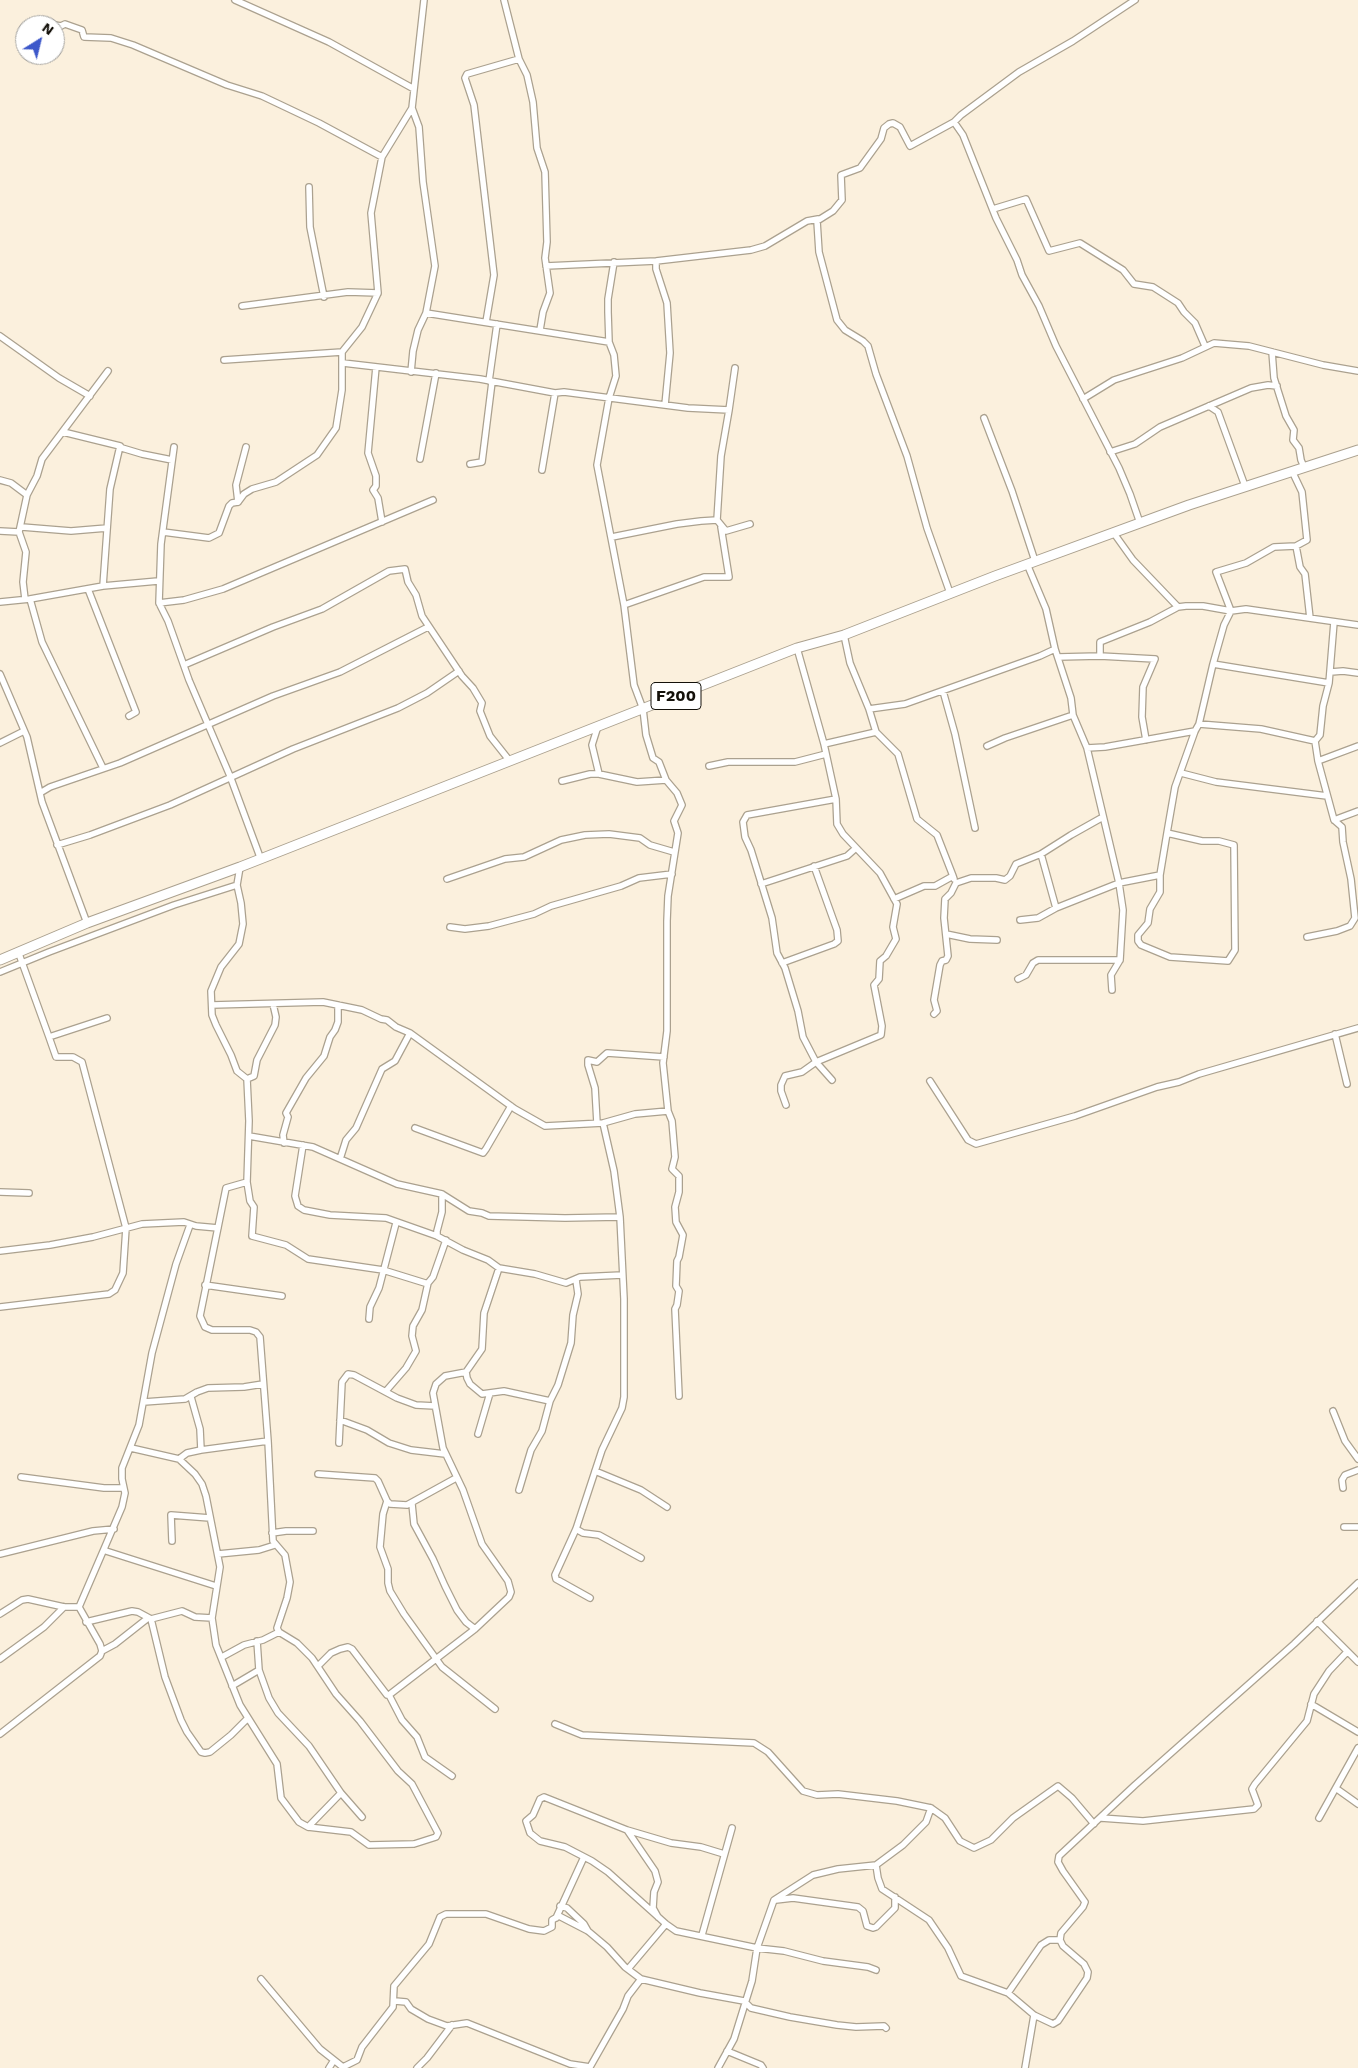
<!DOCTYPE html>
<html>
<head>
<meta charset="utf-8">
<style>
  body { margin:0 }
  #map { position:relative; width:1358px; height:2068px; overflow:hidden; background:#fbf0dd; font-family:"Work Sans",sans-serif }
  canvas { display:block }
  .north { position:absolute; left:15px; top:15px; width:50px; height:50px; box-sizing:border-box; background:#fff; border:1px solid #a1a09d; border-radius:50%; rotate:36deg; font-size:14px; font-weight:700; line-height:20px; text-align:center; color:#14110a }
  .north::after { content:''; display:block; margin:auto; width:18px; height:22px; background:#3d58ca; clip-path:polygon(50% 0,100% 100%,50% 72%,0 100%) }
</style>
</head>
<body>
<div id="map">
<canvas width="1358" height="2068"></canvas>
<div class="north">N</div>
</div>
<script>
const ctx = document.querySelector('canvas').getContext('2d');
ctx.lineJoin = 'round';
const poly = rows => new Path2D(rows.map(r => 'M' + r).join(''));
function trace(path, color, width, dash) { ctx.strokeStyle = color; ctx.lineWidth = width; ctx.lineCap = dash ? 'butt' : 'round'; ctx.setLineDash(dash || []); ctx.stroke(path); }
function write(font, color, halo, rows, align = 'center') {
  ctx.font = font + ' "Work Sans",sans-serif'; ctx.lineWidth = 4; ctx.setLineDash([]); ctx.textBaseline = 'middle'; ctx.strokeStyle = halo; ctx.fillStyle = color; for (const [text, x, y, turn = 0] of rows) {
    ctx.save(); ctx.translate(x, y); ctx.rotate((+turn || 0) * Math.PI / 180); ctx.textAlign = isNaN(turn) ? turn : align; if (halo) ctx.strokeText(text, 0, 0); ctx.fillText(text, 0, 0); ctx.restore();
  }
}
const street = poly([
  [235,0,329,42,414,89],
  [504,0,519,59,527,75,533,102,537,148,545,172,547,242,545,258,550,293,543,312,540,330],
  [43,24,52,25],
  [55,25,61,26,65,24,82,30,84,37,111,38,133,45,227,85,262,96,319,123,382,157],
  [954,122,961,115,1019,72,1073,41,1135,0],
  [309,187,310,227,324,297],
  [993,209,1026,199,1049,251,1080,243,1123,270,1134,284,1153,287,1178,303,1184,312,1195,323,1205,346],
  [656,261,656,269,667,303,670,353,665,405],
  [614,262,608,299,608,312,609,342,614,355,616,376,609,398,597,465,624,605,634,685,643,709,646,735,653,758,659,762,666,780,677,793,682,805,674,821,678,833,668,896,667,921,667,1031,663,1063,668,1111,672,1121,675,1157,672,1169,679,1176,679,1192,675,1207,676,1222,683,1235,679,1257,677,1261,676,1286,679,1291,677,1305,675,1309,679,1396],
  [546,266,656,261,751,250,765,246,807,221,818,219],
  [242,306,348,292,378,293],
  [426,313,609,342],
  [486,322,494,275,474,105,465,78,467,74,519,59],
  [0,336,59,378,90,396],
  [1272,352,1274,378,1286,416,1294,430,1293,440,1299,448,1301,460,1304,467],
  [224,360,342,352],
  [343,363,480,379,555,393,564,392,688,408,729,410,735,368],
  [376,367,368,453,376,476,376,486,373,490,378,498,382,522],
  [411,372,413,351,418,330,426,313,435,266,423,182,419,127,412,108],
  [489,381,497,324],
  [1083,399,1114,380,1182,358,1214,343,1249,346,1323,365,1358,371],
  [1209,406,1218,412,1245,486],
  [984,418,1012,491,1035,561],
  [63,432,120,446,122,448,142,454,172,460],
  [174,447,161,544,159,603,168,621,189,680,230,776,260,857],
  [1110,452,1135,444,1160,427,1251,388,1268,385,1277,386],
  [420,459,436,373],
  [470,464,482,462,492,382],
  [542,470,555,393],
  [1292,471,1302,492,1307,540,1296,546,1300,567,1305,574,1310,618],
  [0,480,11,483,27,495],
  [238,502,244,494,252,489,276,482,317,455,336,428,342,390,342,352,362,327,378,293,371,213,382,157,412,108,424,0],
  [717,520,721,456,729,410],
  [22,527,71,531,107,528],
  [0,531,19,532],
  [163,532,209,538,219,533,229,506,232,503,238,502,236,485,246,447],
  [1113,532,1133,560,1178,607],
  [612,537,677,524,701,521,717,520,726,531,750,524],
  [1027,564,1046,609,1055,649,1071,698,1073,715,1087,748,1119,883,1123,910,1120,960,1111,975,1112,990],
  [103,586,110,489,120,446],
  [88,589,136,712,129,716],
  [950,593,927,528,907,456,876,374,868,346,863,341,845,330,837,320,819,252,817,221,833,211,842,200,841,175,860,168,881,139,884,128,889,124,893,123,900,127,910,146,954,122,963,135,996,218,1017,260,1022,275,1039,306,1056,346,1119,468,1130,494,1140,523],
  [25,599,23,582,26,552,19,532,27,495,37,476,42,459,108,371],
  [30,599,42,642,103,768],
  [0,602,30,599,103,586,158,581],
  [159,603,184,600,223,589,433,500],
  [624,605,704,577,729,577,721,527],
  [844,635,850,663,869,709,876,732,898,754,917,819,937,835,953,876],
  [1100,656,1100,642,1150,622,1178,607,1186,606,1203,606,1231,611,1246,609,1358,625],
  [1058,657,1100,656,1155,659,1143,687,1142,717,1146,740],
  [1213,664,1329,683],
  [184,665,273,627,322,609,389,571,405,569,408,582,416,595,422,616,462,676,473,688,482,703,480,711,490,736,509,760],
  [1331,672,1343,671,1358,673],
  [0,674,27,737,42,802,87,923],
  [943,691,955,734,975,828],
  [869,709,905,704,1040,656,1055,649],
  [1199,724,1261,729,1315,741],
  [598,726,592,745,599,774],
  [0,743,24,731],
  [824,744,876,732],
  [987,746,1005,738,1073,715],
  [1087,748,1105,747,1195,731],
  [1318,761,1358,746],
  [709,766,728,762,795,762,826,754],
  [1181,773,1216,782,1327,796],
  [562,781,590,774,599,774,637,782,666,780],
  [40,793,50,787,120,763,273,696,340,672,428,627],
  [1334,820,1358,811],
  [1167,833,1202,841,1219,841,1234,845,1235,950,1228,961,1170,957,1141,945,1138,941,1138,935,1148,923,1150,909,1160,892,1160,875,1167,833,1175,787,1195,731,1199,724,1213,664,1224,625,1231,611,1216,572,1246,563,1274,547,1296,546],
  [57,845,90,835,170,805,293,749,398,708,427,693,459,671],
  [1041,854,1056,908],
  [240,867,237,885,241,903,243,924,239,944,221,967,211,991,212,1015,216,1025,231,1055,237,1071,247,1079],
  [447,879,505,859,524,857,561,840,585,835,609,834,640,838,650,845,674,852],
  [761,884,847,856,856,848],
  [894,899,924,886,935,886,953,876,954,879],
  [1020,920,1038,918,1056,908,1119,883,1160,875],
  [450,927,465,929,489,926,534,914,551,906,621,886,639,878,672,874],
  [946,934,970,939,997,940],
  [1307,937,1337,931,1350,926,1355,918,1351,879,1343,842,1342,827,1334,820,1318,761,1315,741,1320,735,1323,706,1329,683,1334,622],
  [19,954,49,1037,107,1018],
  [782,963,834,944,838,941,837,930,814,866],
  [0,972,49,952,174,905,237,885],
  [1018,979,1026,975,1033,963,1038,960,1120,960],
  [212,1005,323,1002,362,1010,381,1019,387,1020,396,1027,410,1033,515,1109,545,1126,603,1123,635,1114,668,1111],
  [934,1014,937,1011,934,1000,940,965,942,961,946,960,948,956,944,918,945,899,951,893,956,883,971,878,996,878,1005,880,1010,876,1016,864,1041,854,1071,835,1103,817],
  [1335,1034,1347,1084],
  [247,1079,249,1121,247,1182,250,1201,254,1207,252,1236,286,1245,308,1259,383,1270,425,1283,428,1283,433,1277,446,1240],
  [247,1079,254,1076,257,1060,275,1025,276,1017,273,1004],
  [832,1080,816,1062,803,1037,798,1011,785,968,777,953,772,918,751,850,745,837,743,822,747,815,836,799],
  [930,1081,968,1140,976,1144,1075,1116,1157,1087,1179,1082,1199,1074,1358,1028],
  [786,1105,781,1091,781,1085,785,1076,802,1072,816,1062,881,1035,882,1026,874,985,879,979,880,961,886,956,896,939,893,927,897,904,880,873,843,834,837,824,836,799,824,744,797,648],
  [597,1123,595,1088,588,1065,588,1060,597,1062,607,1053,664,1057],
  [415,1128,483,1153,486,1149,511,1106],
  [249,1136,313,1147,397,1184,442,1194,469,1211,482,1213,489,1216,565,1218,620,1217],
  [284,1143,283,1135,288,1117,286,1113,306,1078,324,1056,330,1037,335,1030,338,1022,338,1005],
  [303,1145,295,1196,298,1206,304,1210,330,1215,386,1218,437,1236,463,1250,488,1260,499,1268,535,1274,566,1283,580,1277,622,1275],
  [340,1159,346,1140,356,1128,382,1069,395,1061,410,1033],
  [0,1192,29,1193],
  [190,1225,176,1264,152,1353,139,1425,122,1468,122,1479,125,1493,122,1507,104,1549,106,1551,216,1586],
  [437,1236,437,1231,442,1212,442,1194],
  [0,1251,50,1245,93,1237,142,1224,184,1222,196,1226,218,1228],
  [499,1268,484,1313,482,1349,466,1372,467,1378,470,1384,482,1394,504,1391,550,1401],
  [205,1285,282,1296],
  [0,1307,109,1294,115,1290,123,1273,126,1228,82,1062,73,1057,56,1057,49,1037],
  [369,1319,370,1307,379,1288,396,1223],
  [386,1391,406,1368,416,1351,412,1336,413,1326,422,1310,428,1283],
  [191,1397,200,1429,201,1450],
  [144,1402,185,1399,197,1392,208,1388,244,1387,263,1384],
  [1333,1411,1345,1441,1358,1459],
  [340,1420,367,1430,389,1443,411,1450,445,1454],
  [478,1434,490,1393],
  [339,1443,342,1382,348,1374,354,1375,397,1398,416,1405,435,1406],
  [131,1448,179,1459,195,1474,202,1484,206,1496,220,1567,212,1618,216,1645,240,1705,277,1764,281,1798,299,1822,308,1827,351,1832,369,1845,414,1844,436,1837,438,1833,412,1784,398,1771,360,1721,336,1694,312,1658,297,1643,279,1632,277,1628,287,1598,290,1582,285,1555,273,1541,268,1441,260,1337,256,1332,250,1330,212,1330,205,1327,200,1316,226,1188,247,1182],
  [179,1459,187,1453,201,1450,268,1441],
  [595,1471,641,1490,667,1507],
  [318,1474,375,1478,378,1481,387,1501,390,1504,407,1505,456,1478],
  [21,1477,104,1488,123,1488],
  [1343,1488,1342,1480,1345,1475,1358,1470],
  [519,1490,531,1450,542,1431,550,1401,558,1385,571,1343,573,1315,578,1294,576,1280],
  [387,1501,383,1514,380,1547,388,1569,388,1583,390,1591,404,1614,442,1667,495,1709],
  [412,1504,414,1524,433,1559,445,1586,457,1610,466,1622,475,1629],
  [1344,1527,1358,1527],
  [576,1529,583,1533,599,1535,641,1558],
  [272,1533,286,1531,313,1531],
  [172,1541,171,1515,210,1518],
  [0,1554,93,1531,114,1529],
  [218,1554,259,1550,275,1545],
  [590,1598,556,1579,555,1575,576,1529,602,1450,622,1408,624,1397,624,1299,620,1217,614,1171,603,1123],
  [0,1614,22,1600,28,1599,64,1607,79,1607],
  [151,1619,165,1677,181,1720,187,1732,201,1752,205,1753,210,1752,231,1735,247,1719],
  [1317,1621,1358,1662],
  [86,1622,132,1611,138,1612,151,1619,182,1611,195,1617,212,1618],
  [257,1641,259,1670,269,1698,278,1713,309,1746,341,1793,362,1817],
  [102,1651,115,1644,148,1618],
  [222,1657,244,1645,263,1640,279,1632],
  [0,1659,44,1627,64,1607],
  [318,1666,331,1653,340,1649,348,1647,352,1649,387,1695,389,1695,475,1629,509,1597,511,1592,508,1581,482,1544,463,1490,443,1448,433,1393,436,1384,445,1376,466,1372],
  [232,1686,259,1670],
  [389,1695,402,1720,417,1737,425,1757,452,1776],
  [1311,1704,1358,1732],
  [555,1724,582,1735,754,1743,768,1752,803,1791,817,1795,838,1794,897,1801,931,1808,926,1822,903,1845,876,1865,838,1869,813,1875,774,1900,757,1948,752,1981,734,2039,718,2068],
  [0,1734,100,1656,102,1651,100,1644,79,1607,104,1549],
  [1337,1789,1358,1804],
  [931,1808,945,1818,960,1841,974,1848,991,1840,1013,1818,1058,1786,1072,1798,1094,1824],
  [1101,1818,1143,1821,1254,1809,1258,1805,1252,1789,1255,1784,1307,1721,1314,1694,1329,1671,1347,1652],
  [1319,1818,1358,1748],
  [308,1827,341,1793],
  [627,1830,671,1843,701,1847,724,1854],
  [876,1865,878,1878,882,1889,929,1920,948,1948,961,1976,1008,1993,1034,2015,1053,2024,1058,2021,1087,1978,1088,1972,1084,1964,1063,1946,1060,1940,1061,1933,1083,1907,1085,1902,1063,1871,1058,1862,1059,1856,1135,1785,1294,1644,1358,1583],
  [776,1900,793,1898,858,1907,863,1911,867,1926,873,1928,876,1927,895,1908,895,1897],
  [560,1906,567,1908,584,1924,588,1931],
  [658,1917,653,1908,654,1892,658,1882,655,1871,627,1830,544,1797,540,1799,533,1815,526,1821,530,1833,540,1841,565,1847,592,1861,608,1872,666,1924,676,1931,757,1948,784,1951,823,1961,868,1967,876,1970],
  [556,1918,584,1857],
  [702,1935,732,1828],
  [628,1969,666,1924],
  [261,1979,320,2049,344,2068],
  [1008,1993,1041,1945,1049,1940,1060,1940],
  [395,2001,406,2002,411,2009,428,2019,447,2026,467,2023,570,2064,590,2067,623,2009,628,1996,641,1979],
  [727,2051,761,2065,763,2068],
  [343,2067,357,2060,362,2047,393,2007,394,1986,429,1944,440,1917,446,1914,486,1914,529,1929,544,1931,552,1927,552,1920,559,1916,588,1931,607,1947,625,1967,641,1979,700,1993,744,2001,751,2008,790,2017,837,2025,856,2027,884,2026,886,2028],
  [329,2068,334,2060],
  [417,2068,427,2058,452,2025],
  [1025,2068,1034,2015]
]);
const primary = poly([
  [0,960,87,923,240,867,797,648,844,635,995,576,1189,505,1358,450]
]);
const shields = [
  [676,696,50]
];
const shieldNames = [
  ["F200",676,696]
];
trace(street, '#aba18f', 8);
trace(primary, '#aba18f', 11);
trace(street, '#fff', 5.5);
trace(primary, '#fff', 9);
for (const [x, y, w] of shields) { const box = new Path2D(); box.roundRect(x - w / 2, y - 13.5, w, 27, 4); ctx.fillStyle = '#fff'; ctx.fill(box); trace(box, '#14110a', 1); }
write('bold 16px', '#14110a', null, shieldNames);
</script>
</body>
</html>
